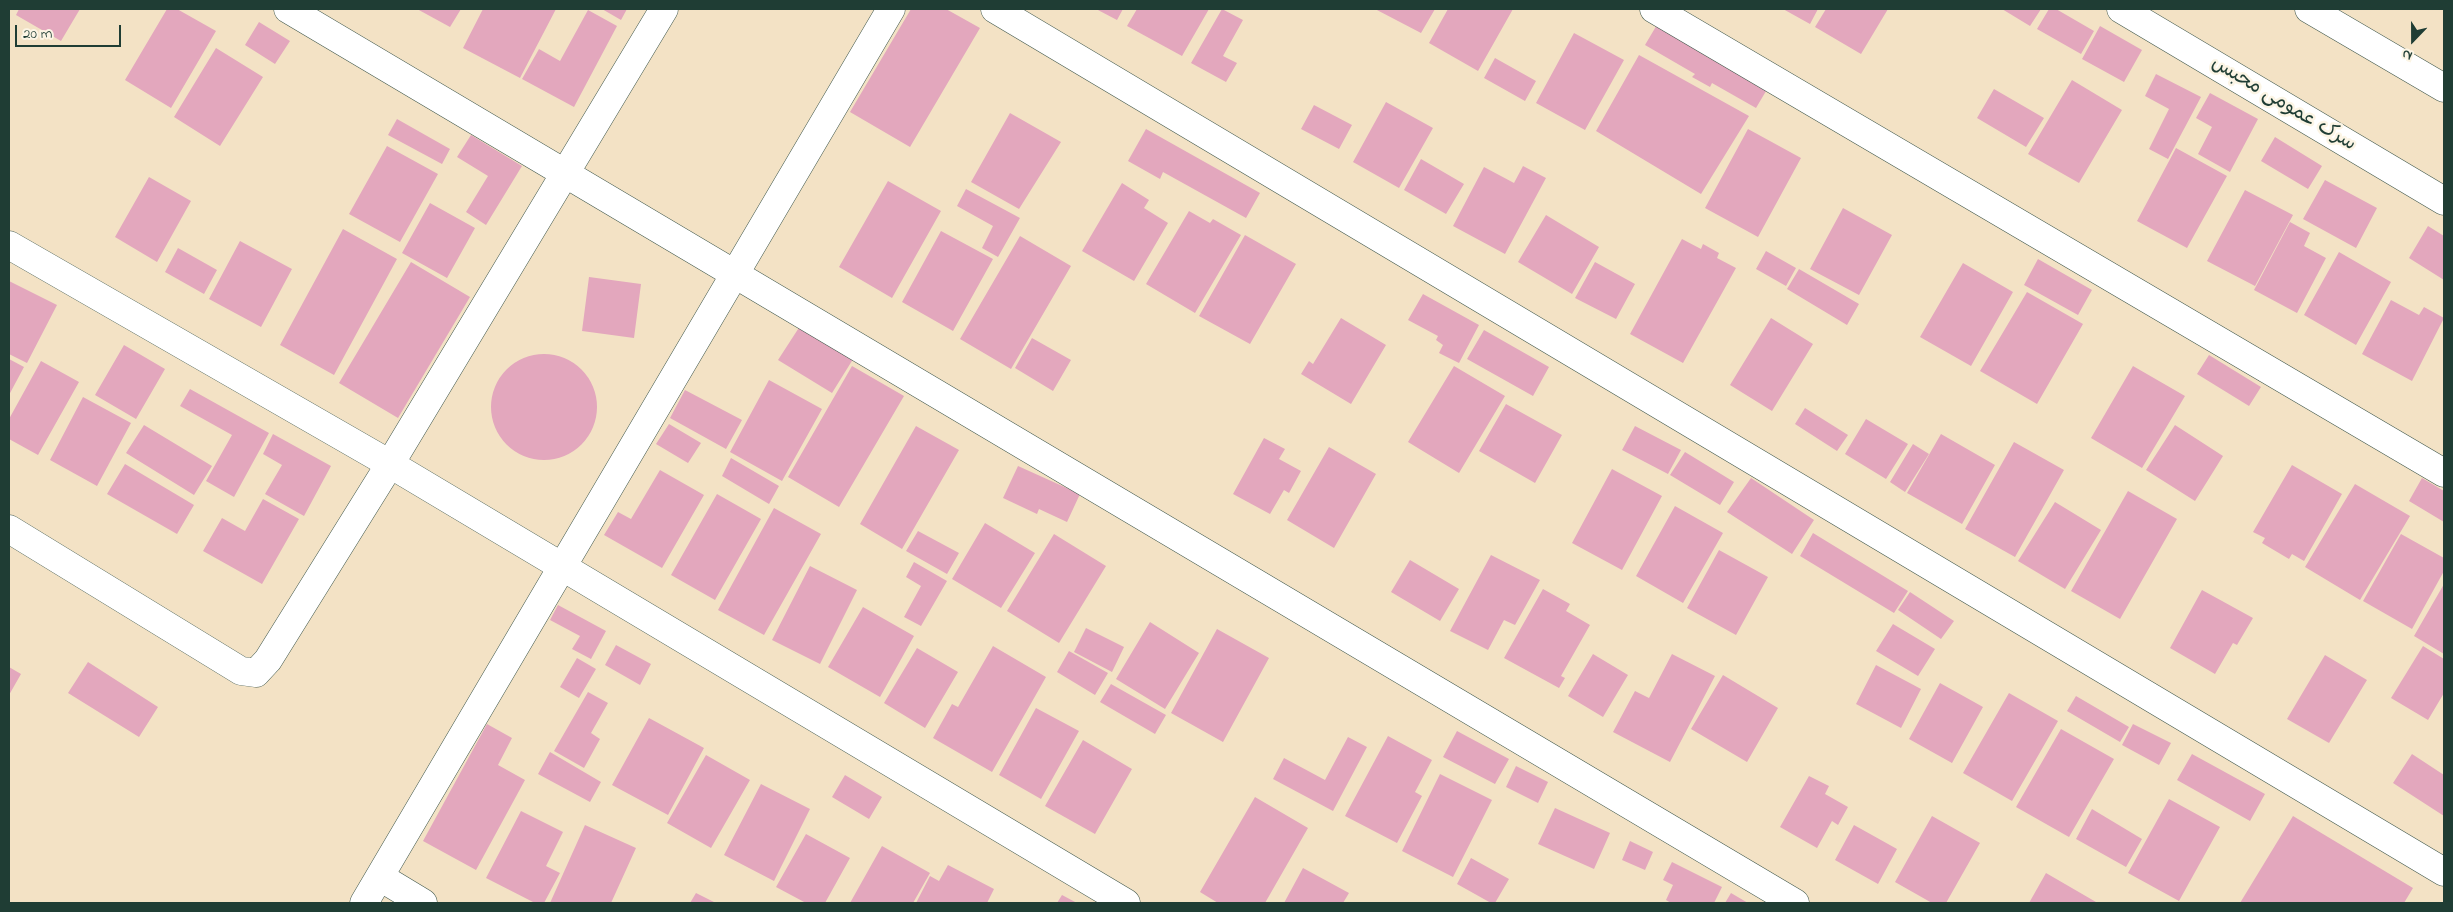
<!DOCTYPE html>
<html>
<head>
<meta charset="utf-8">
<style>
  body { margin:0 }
  #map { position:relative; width:2453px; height:912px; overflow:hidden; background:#f3e2c5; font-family:"Indie Flower",sans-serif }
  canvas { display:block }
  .frame { position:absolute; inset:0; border:10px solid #1f3d34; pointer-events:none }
  .north { position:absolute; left:2388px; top:15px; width:50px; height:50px; -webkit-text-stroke:4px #fcf5e5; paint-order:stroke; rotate:202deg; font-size:14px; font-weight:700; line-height:20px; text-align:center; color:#1f3d34 }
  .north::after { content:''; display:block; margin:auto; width:18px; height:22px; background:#1f3d34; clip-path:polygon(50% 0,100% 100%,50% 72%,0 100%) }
  .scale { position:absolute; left:15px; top:25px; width:106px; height:22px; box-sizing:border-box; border:2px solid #1f3d34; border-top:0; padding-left:6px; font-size:15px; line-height:18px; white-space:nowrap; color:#1f3d34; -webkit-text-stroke:4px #fcf5e5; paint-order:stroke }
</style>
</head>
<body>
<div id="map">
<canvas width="2453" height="912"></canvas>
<div class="frame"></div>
<div class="north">N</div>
<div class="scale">20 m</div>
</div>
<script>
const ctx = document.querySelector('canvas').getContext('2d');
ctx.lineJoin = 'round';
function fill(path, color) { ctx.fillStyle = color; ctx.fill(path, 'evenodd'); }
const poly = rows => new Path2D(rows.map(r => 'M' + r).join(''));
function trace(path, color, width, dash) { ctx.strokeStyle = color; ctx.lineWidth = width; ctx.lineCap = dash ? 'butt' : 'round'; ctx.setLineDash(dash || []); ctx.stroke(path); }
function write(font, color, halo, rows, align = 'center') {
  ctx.font = font + ' "Indie Flower","Playpen Sans Arabic",sans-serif'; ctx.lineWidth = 5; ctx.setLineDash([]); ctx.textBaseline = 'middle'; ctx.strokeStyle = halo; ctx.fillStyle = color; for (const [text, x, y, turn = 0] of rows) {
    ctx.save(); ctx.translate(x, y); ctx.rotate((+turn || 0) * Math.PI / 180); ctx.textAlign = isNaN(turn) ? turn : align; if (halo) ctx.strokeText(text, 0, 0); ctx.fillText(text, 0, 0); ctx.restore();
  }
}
const building = poly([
  [19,9,80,9,61,41,16,15],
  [167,9,177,9,216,31,171,108,125,80],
  [417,9,461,9,450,27],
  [483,9,556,9,520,78,463,48],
  [602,9,627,9,621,20],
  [911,9,946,9,980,28,910,147,850,112],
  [1096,9,1123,9,1117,20],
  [1137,9,1209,9,1182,56,1127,26],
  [1222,9,1243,20,1223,56,1237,63,1226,82,1191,63],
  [1375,9,1435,9,1421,33],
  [1448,9,1513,9,1478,71,1429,43],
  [1783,9,1818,9,1810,24],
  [1826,9,1888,9,1861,54,1815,27],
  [2002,9,2041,9,2030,26],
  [2049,9,2056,9,2094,31,2081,54,2037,29],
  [588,10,617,26,574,107,522,79,539,49,560,61],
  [1661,18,1772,81,1756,108,1712,83,1710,87,1692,77,1695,74,1645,45],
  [259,22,290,41,275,64,245,45],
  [2100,26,2142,50,2124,82,2082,59],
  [1574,33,1624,60,1585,130,1536,103],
  [216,48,263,77,220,146,174,117],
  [1639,55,1749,116,1701,194,1596,131],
  [1495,58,1536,81,1525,101,1484,78],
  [2156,74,2201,97,2168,159,2149,149,2169,109,2145,96],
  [2072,80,2122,110,2079,183,2028,154],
  [1994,89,2044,118,2026,147,1977,118],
  [2210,93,2258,119,2230,172,2198,154,2212,127,2196,118],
  [1386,102,1433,128,1399,188,1353,162],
  [1314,105,1352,125,1339,149,1301,129],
  [1010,113,1061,142,1019,209,971,182],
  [397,119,450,149,442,164,388,135],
  [1146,129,1260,193,1246,218,1163,172,1160,179,1128,161],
  [1748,129,1801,158,1758,237,1705,208],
  [471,135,522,166,486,225,466,212,488,176,457,157],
  [2275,137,2322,166,2308,189,2261,161],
  [387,146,438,174,400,242,349,214],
  [2176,148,2227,176,2187,248,2137,221],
  [1421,159,1464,184,1446,214,1404,190],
  [1523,166,1546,178,1505,254,1453,226,1484,167,1514,183],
  [149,177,191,201,157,262,115,237],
  [2325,180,2377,208,2356,248,2303,219],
  [888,181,941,211,892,298,839,267],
  [1122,183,1149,200,1144,208,1168,223,1134,281,1082,251],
  [966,189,1020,218,998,257,982,248,993,226,957,206],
  [2245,190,2293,215,2255,286,2207,261],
  [430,203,475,228,447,278,402,253],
  [1843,208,1892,235,1859,295,1810,269],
  [1189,211,1210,223,1213,219,1241,235,1195,313,1146,284],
  [1546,215,1599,247,1572,294,1518,262],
  [2290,222,2310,233,2304,246,2326,258,2297,313,2254,290],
  [2428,226,2444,236,2444,280,2409,258],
  [343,229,397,259,334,375,280,345],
  [941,231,993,259,953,331,902,302],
  [1245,235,1296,264,1250,344,1199,316],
  [1020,236,1071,266,1011,369,960,339],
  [1682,239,1701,249,1703,244,1719,253,1717,258,1736,268,1683,363,1630,334],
  [240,241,292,269,261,327,209,299],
  [178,248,217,270,204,294,165,272],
  [1766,251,1796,268,1786,286,1756,269],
  [2339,252,2391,282,2356,345,2304,315],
  [2038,259,2092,290,2078,315,2024,285],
  [411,262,470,297,398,418,339,383],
  [1595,262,1635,284,1616,319,1575,298],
  [1963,263,2013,292,1971,366,1920,337],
  [1799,269,1859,304,1847,325,1787,289],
  [589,277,641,284,634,338,582,331],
  [9,281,57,305,27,363,9,354],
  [2027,292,2083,324,2037,404,1980,371],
  [1423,294,1479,325,1459,363,1439,353,1443,345,1436,340,1438,336,1408,320],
  [2391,300,2419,315,2424,307,2444,318,2412,381,2362,354],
  [1341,318,1386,345,1351,404,1301,374,1309,361,1313,364],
  [1771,318,1813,344,1772,411,1730,385],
  [802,323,855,356,832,393,778,360],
  [1484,330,1549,367,1533,396,1467,359],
  [1032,338,1071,360,1053,391,1015,368],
  [124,345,165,369,136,419,95,395],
  '491 407a53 53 0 1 1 106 0a53 53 0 1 1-106 0Z',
  [2209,355,2261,387,2249,406,2197,374],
  [9,359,24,367,9,395],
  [41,361,79,382,38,455,9,439,9,419],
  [852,366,904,396,839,507,788,477],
  [1454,366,1505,396,1459,473,1408,442],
  [2133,366,2185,396,2142,468,2091,438],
  [769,380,822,409,782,481,730,452],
  [190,389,269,433,234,497,206,481,232,435,180,406],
  [685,390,742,420,726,449,670,418],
  [83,397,131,423,97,486,50,460],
  [1506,404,1562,435,1535,483,1479,451],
  [1805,408,1848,435,1837,451,1795,424],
  [1866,419,1908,444,1886,479,1845,454],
  [669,424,701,443,688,463,656,444],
  [144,425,212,466,194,495,126,453],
  [2175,425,2223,456,2195,501,2146,470],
  [916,426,959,450,902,549,860,524],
  [1635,426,1681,450,1668,474,1622,450],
  [273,434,331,466,304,516,265,494,282,465,263,454],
  [1941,434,1995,465,1962,524,1907,493],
  [1264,438,1285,449,1279,459,1301,471,1289,493,1284,490,1270,514,1233,494],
  [2014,442,2064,470,2015,557,1965,529],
  [1913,444,1929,454,1905,492,1890,482],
  [1329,447,1376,474,1334,548,1287,520],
  [1685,452,1734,482,1720,505,1670,475],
  [731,458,779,486,769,504,722,476],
  [125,464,194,505,177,534,107,494],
  [2292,465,2342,494,2304,561,2292,554,2289,559,2262,543,2265,538,2253,532],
  [1018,466,1080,494,1067,522,1039,509,1037,514,1003,498],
  [1612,469,1662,496,1622,570,1572,543],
  [660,470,704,495,662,568,604,535,618,512,631,519],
  [1751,478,1814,520,1792,554,1727,512],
  [2422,478,2444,491,2444,522,2409,501],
  [2355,484,2410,516,2360,600,2305,567],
  [2128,491,2177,519,2120,619,2071,591],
  [717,494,761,519,715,600,671,575],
  [263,499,299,519,262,584,203,551,222,518,245,531],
  [2055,502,2101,530,2065,589,2018,561],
  [1675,506,1723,533,1683,603,1636,576],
  [774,508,821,534,764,635,718,610],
  [985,523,1035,553,1001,608,952,579],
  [918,531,959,553,947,574,906,551],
  [1813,533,1908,591,1894,613,1800,556],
  [1054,534,1106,566,1059,643,1007,611],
  [2401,534,2444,558,2444,571,2412,629,2363,601],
  [1719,550,1768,577,1736,635,1687,608],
  [1491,555,1540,580,1515,625,1504,620,1488,650,1450,631],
  [1410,560,1459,589,1440,621,1391,592],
  [914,562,947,581,921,626,904,617,921,586,906,577],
  [810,566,857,590,820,664,772,640],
  [2444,584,2444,654,2414,636],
  [1543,589,1570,604,1566,611,1590,625,1561,676,1565,678,1559,688,1504,658],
  [2202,590,2253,618,2237,645,2233,643,2215,674,2170,648],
  [1910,592,1954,621,1941,639,1898,610],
  [558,605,606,631,591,659,572,649,580,636,550,620],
  [863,607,914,636,880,697,828,667],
  [1150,622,1199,653,1165,709,1116,679],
  [1893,624,1935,649,1918,676,1876,651],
  [1086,628,1124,647,1112,672,1074,652],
  [1217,629,1269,658,1223,742,1171,713],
  [616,645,651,664,640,685,605,665],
  [993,646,1046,677,992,772,933,738,952,704,958,707],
  [2423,646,2444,659,2444,693,2428,720,2391,698],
  [917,648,958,672,925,728,884,703],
  [1069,651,1108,673,1095,695,1057,672],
  [1593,654,1628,675,1603,717,1568,696],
  [1672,654,1715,676,1670,762,1613,732,1635,691,1649,698],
  [2325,655,2367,680,2329,743,2287,719],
  [577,658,596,669,579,698,560,687],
  [88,662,158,707,139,737,68,693],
  [1876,665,1921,689,1901,728,1856,704],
  [9,667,21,674,9,695],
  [1723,675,1778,708,1747,762,1691,729],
  [1940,683,1983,707,1952,763,1909,739],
  [1111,684,1166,715,1155,734,1100,702],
  [588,692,608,703,591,733,600,739,584,768,554,751],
  [2009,693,2058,721,2012,801,1963,773],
  [2076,696,2129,727,2120,742,2067,711],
  [1036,708,1079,731,1041,799,999,775],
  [649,718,704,748,668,815,612,785],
  [487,724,512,738,498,765,525,780,476,870,423,841],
  [2133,724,2171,743,2159,765,2122,745],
  [2061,729,2114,759,2069,837,2016,807],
  [1457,731,1509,759,1495,784,1443,757],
  [1388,736,1432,760,1415,792,1422,796,1397,843,1345,816],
  [1348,737,1367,747,1333,811,1273,779,1284,758,1325,780],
  [1083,740,1132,769,1095,834,1045,806],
  [550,752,601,782,590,802,538,774],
  [2192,754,2265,794,2250,821,2177,780],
  [2412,754,2444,775,2444,816,2393,783],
  [706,755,750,780,711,848,667,823],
  [1516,766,1548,782,1538,803,1506,787],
  [1440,774,1492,800,1453,877,1402,851],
  [845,775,882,797,869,819,832,797],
  [1809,776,1829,786,1825,794,1848,807,1838,825,1832,821,1817,848,1780,827],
  [761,784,810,809,774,881,724,855],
  [1255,797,1308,828,1265,903,1218,903,1200,892],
  [2169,799,2220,827,2179,901,2128,873],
  [1555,808,1610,833,1594,869,1538,844],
  [2092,809,2142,839,2126,867,2076,839],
  [521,811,563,832,546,866,560,873,544,903,535,903,486,878],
  [1932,816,1980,843,1946,903,1932,903,1895,882],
  [2293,816,2413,888,2404,903,2240,903],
  [585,825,636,848,611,903,550,903],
  [1854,825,1897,849,1878,884,1835,860],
  [806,834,850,858,825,903,806,903,776,887],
  [1630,841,1653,852,1645,870,1622,860],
  [882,846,930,873,913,903,850,903],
  [1471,858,1509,879,1495,903,1491,903,1457,884],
  [1672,862,1722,887,1714,903,1671,903,1666,900,1673,885,1663,880],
  [948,865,994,889,987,903,916,903,930,876,939,881],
  [1303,868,1349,893,1343,903,1284,903],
  [2046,873,2096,902,2095,903,2029,903],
  [696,893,716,903,690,903],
  [1731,893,1748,903,1725,903],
  [1062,895,1077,903,1057,903]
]);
const minor = poly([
  [288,9,1795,903],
  [995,9,2444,872],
  [1654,9,2444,473],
  [2121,9,2444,201],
  [2309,9,2444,88],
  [9,245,390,464,1126,903],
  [9,529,241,671,256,673,268,660,390,464,664,9],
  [380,877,423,903],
  [364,903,891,9]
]);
const streetNames = [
  ["سرک عمومی محبس",2283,105,31]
];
fill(building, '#e3a7bd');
trace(minor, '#3f564a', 29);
trace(minor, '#fff', 28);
write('20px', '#1f3d34', '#fcf5e5', streetNames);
</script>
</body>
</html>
